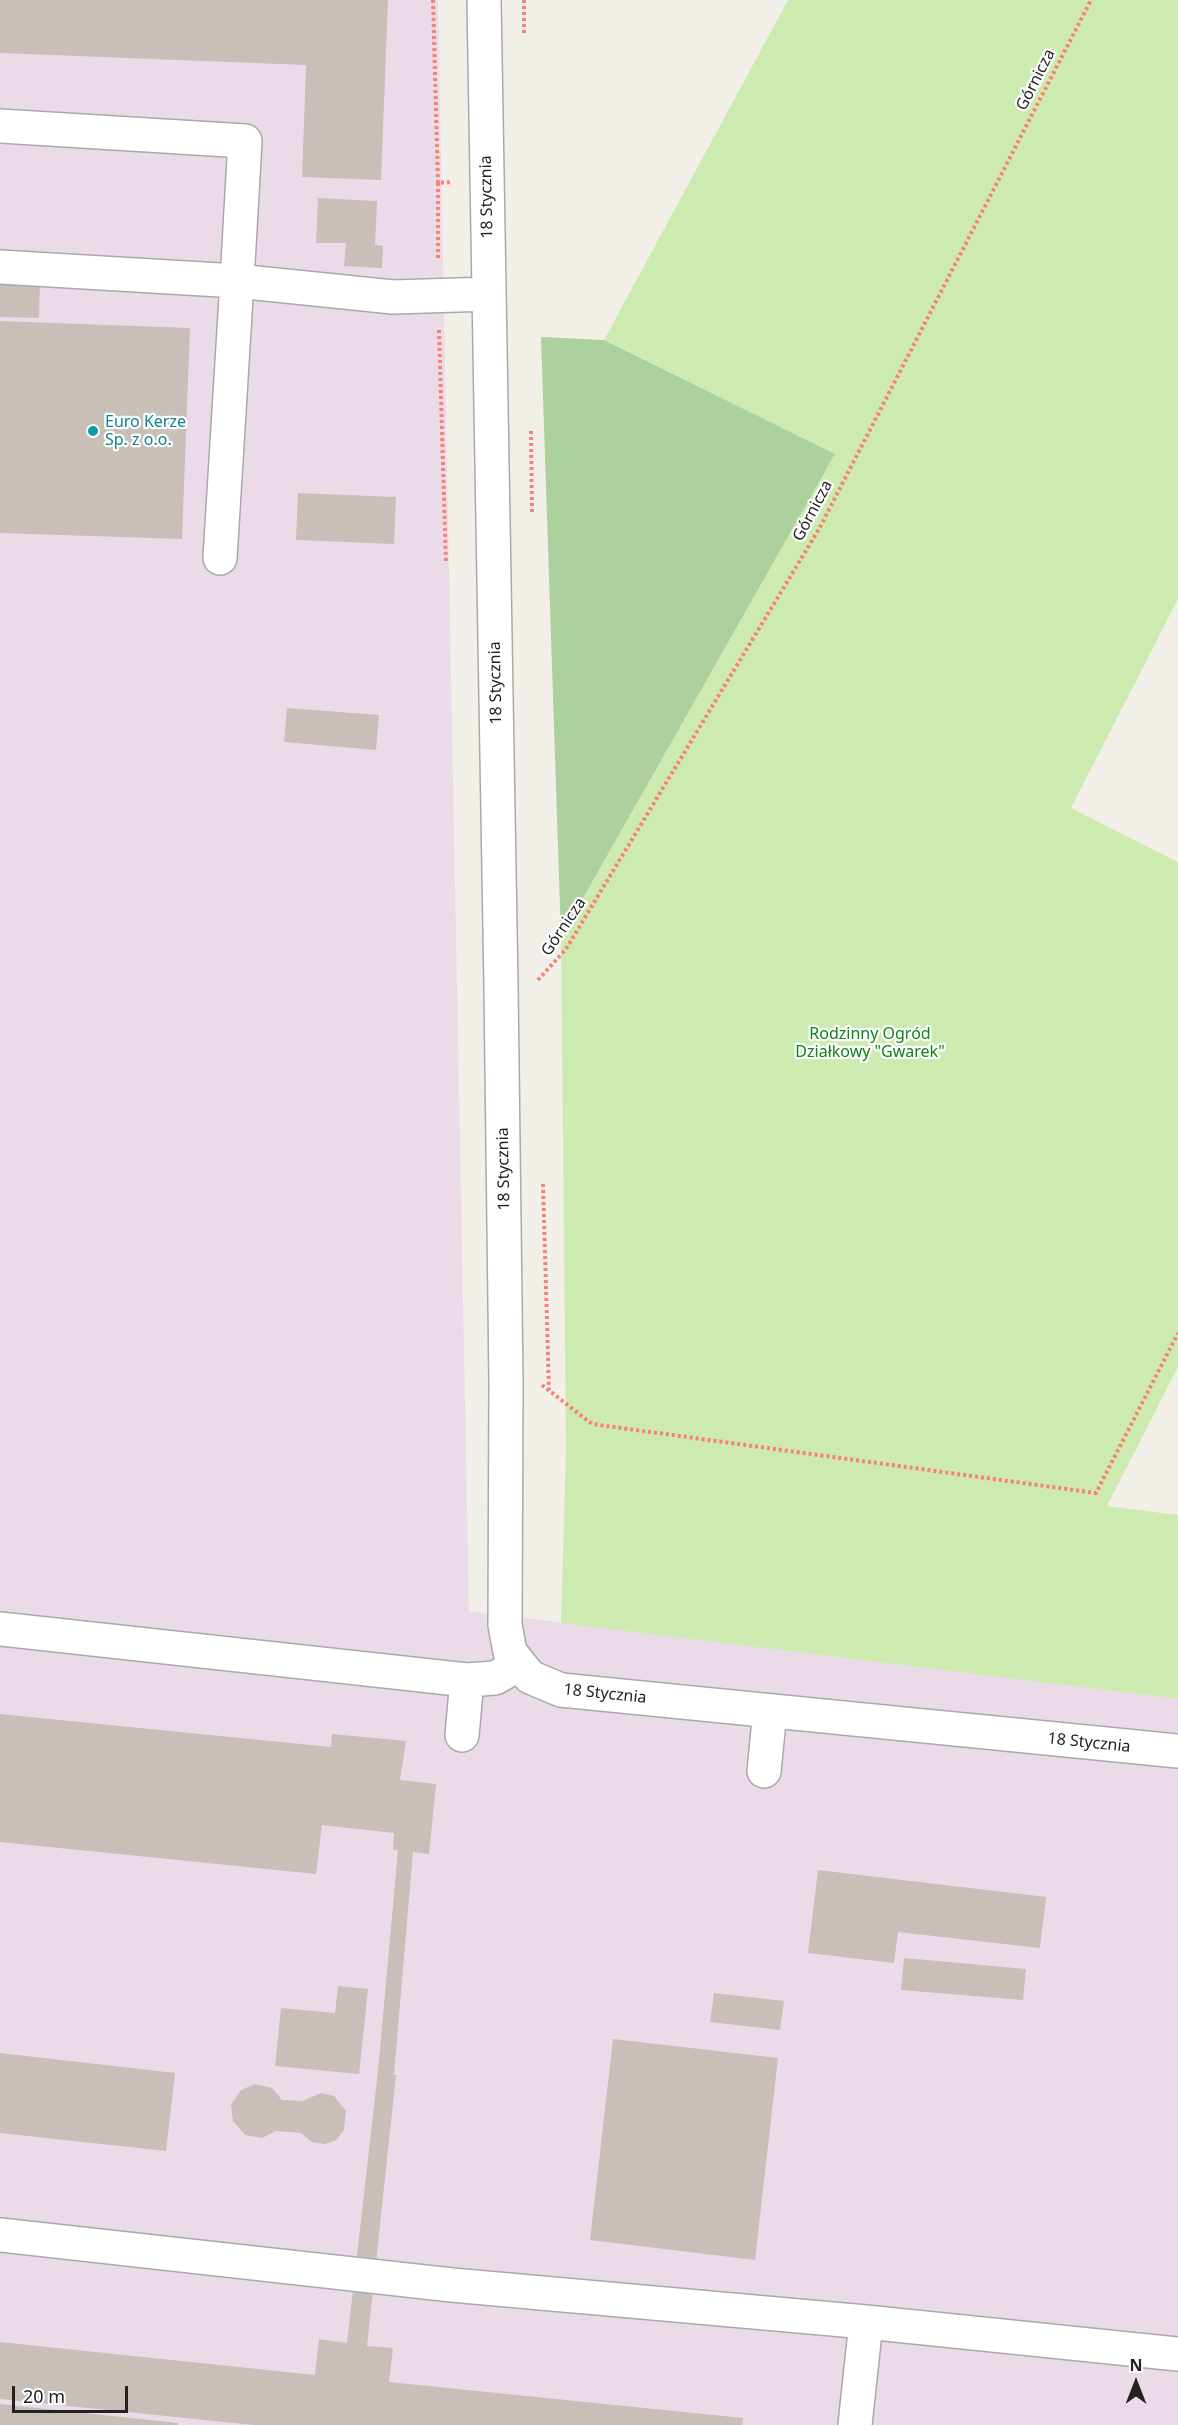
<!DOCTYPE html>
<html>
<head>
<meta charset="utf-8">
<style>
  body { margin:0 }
  #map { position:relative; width:1178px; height:2425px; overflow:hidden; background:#f2efe9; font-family:"Noto Sans",sans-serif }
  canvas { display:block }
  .north { position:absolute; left:1106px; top:2353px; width:60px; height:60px; -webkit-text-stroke:4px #fff; paint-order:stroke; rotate:0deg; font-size:16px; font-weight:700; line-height:24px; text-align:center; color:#222 }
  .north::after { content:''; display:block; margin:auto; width:21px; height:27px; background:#222; clip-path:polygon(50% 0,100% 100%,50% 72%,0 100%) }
  .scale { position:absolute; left:12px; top:2386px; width:116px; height:27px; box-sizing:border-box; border:3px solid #222; border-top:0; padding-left:8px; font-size:18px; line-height:21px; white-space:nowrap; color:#222; -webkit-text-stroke:4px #fff; paint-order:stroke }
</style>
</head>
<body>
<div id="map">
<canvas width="1178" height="2425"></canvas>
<div class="north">N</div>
<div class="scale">20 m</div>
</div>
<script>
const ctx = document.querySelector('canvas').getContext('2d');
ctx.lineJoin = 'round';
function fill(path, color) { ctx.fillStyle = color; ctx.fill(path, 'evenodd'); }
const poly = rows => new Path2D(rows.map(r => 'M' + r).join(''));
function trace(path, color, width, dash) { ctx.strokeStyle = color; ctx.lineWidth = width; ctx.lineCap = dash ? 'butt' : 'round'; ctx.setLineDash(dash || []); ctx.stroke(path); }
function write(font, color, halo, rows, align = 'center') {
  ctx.font = font + ' "Noto Sans",sans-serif'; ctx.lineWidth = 4.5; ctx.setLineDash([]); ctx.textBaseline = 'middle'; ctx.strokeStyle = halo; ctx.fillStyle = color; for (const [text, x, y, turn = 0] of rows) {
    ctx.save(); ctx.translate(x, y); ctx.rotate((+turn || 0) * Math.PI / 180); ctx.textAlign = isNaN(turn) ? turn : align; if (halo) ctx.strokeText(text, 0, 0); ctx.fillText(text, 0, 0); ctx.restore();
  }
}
const industrial = poly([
  [0,0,438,0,469,1611,1178,1699,1178,2425,0,2425]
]);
const grass = poly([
  [788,0,1178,0,1178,599,1071,808,1178,862,1178,1367,1107,1506,1178,1515,1178,1699,561,1623,566,1446,561,937,835,454,604,340]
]);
const forest = poly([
  [541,337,604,340,835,454,561,937]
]);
const building = poly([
  [0,0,388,0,381,180,302,177,306,65,0,53],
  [318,198,377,201,375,245,383,246,382,268,344,266,346,243,316,243],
  [0,281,40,282,39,318,0,317],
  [0,321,190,328,182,539,0,533],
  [298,493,396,497,394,544,296,540],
  [287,708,379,715,376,750,284,742],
  [0,1714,331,1747,332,1734,406,1741,400,1780,436,1784,429,1854,413,1852,394,2074,386,2073,396,2075,367,2346,393,2348,389,2382,743,2418,742,2425,254,2425,0,2399,0,2342,315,2375,319,2339,347,2343,378,2071,398,1850,393,1850,394,1833,322,1825,316,1874,0,1842],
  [818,1870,1046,1897,1040,1948,898,1932,894,1963,808,1953],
  [904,1958,1026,1969,1023,2000,901,1990],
  [338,1986,368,1989,359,2074,275,2066,281,2008,335,2013],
  [714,1993,784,2001,780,2030,710,2022],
  [613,2039,778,2058,755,2260,590,2240],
  [0,2053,175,2073,166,2151,0,2133],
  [255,2084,272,2088,282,2100,303,2101,321,2093,334,2096,346,2111,344,2130,336,2140,325,2144,312,2142,301,2133,276,2131,262,2138,245,2135,233,2121,231,2105,241,2090],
  [0,2404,178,2423,178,2425,0,2425]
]);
const path = poly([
  [433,0,438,183,452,182],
  [524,0,524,34],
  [438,183,438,260],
  [439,330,446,564],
  [531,431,532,514],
  [538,980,566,949,819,529,1091,0],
  [543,1184,549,1390],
  [542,1385,592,1424,1096,1493,1178,1333]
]);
const minor = poly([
  [484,0,501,986,506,1383,505,1625,510,1652,530,1677,561,1690,1178,1751],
  [0,126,245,141,237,281,0,267],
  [220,558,237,281,393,297,489,294],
  [0,1629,467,1680,495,1678,518,1665],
  [462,1735,467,1680],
  [764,1771,770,1711],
  [0,2235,452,2285,866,2322,1178,2354],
  [855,2425,866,2322]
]);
const markers = [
  [93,431,6,"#0f9aa8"]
];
const streetNames = [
  ["Górnicza",1036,80,-63],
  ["18 Stycznia",487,197,-91],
  ["Górnicza",813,511,-62],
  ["18 Stycznia",496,683,-91],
  ["Górnicza",564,927,-56],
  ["18 Stycznia",504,1169,-91],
  ["18 Stycznia",605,1694,6],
  ["18 Stycznia",1089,1743,6]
];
const cultureNames = [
  ["Euro Kerze",105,422],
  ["Sp. z o.o.",105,440]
];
const parkNames = [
  ["Rodzinny Ogród",870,1034],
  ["Działkowy \"Gwarek\"",870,1052]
];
fill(industrial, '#ebdbe8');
fill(grass, '#cdebb0');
fill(forest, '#add19e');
fill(building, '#c7bfb8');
trace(minor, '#a9a9a9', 36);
trace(path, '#fa8072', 4, [3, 3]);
trace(minor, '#fff', 33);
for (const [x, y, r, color] of markers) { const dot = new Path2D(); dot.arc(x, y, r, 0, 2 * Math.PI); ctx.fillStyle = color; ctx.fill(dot); trace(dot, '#fff', 2); }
write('16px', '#222', '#fff', streetNames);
write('16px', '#0d838f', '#fff', cultureNames, 'left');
write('16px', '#0c8416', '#fff', parkNames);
</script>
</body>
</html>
